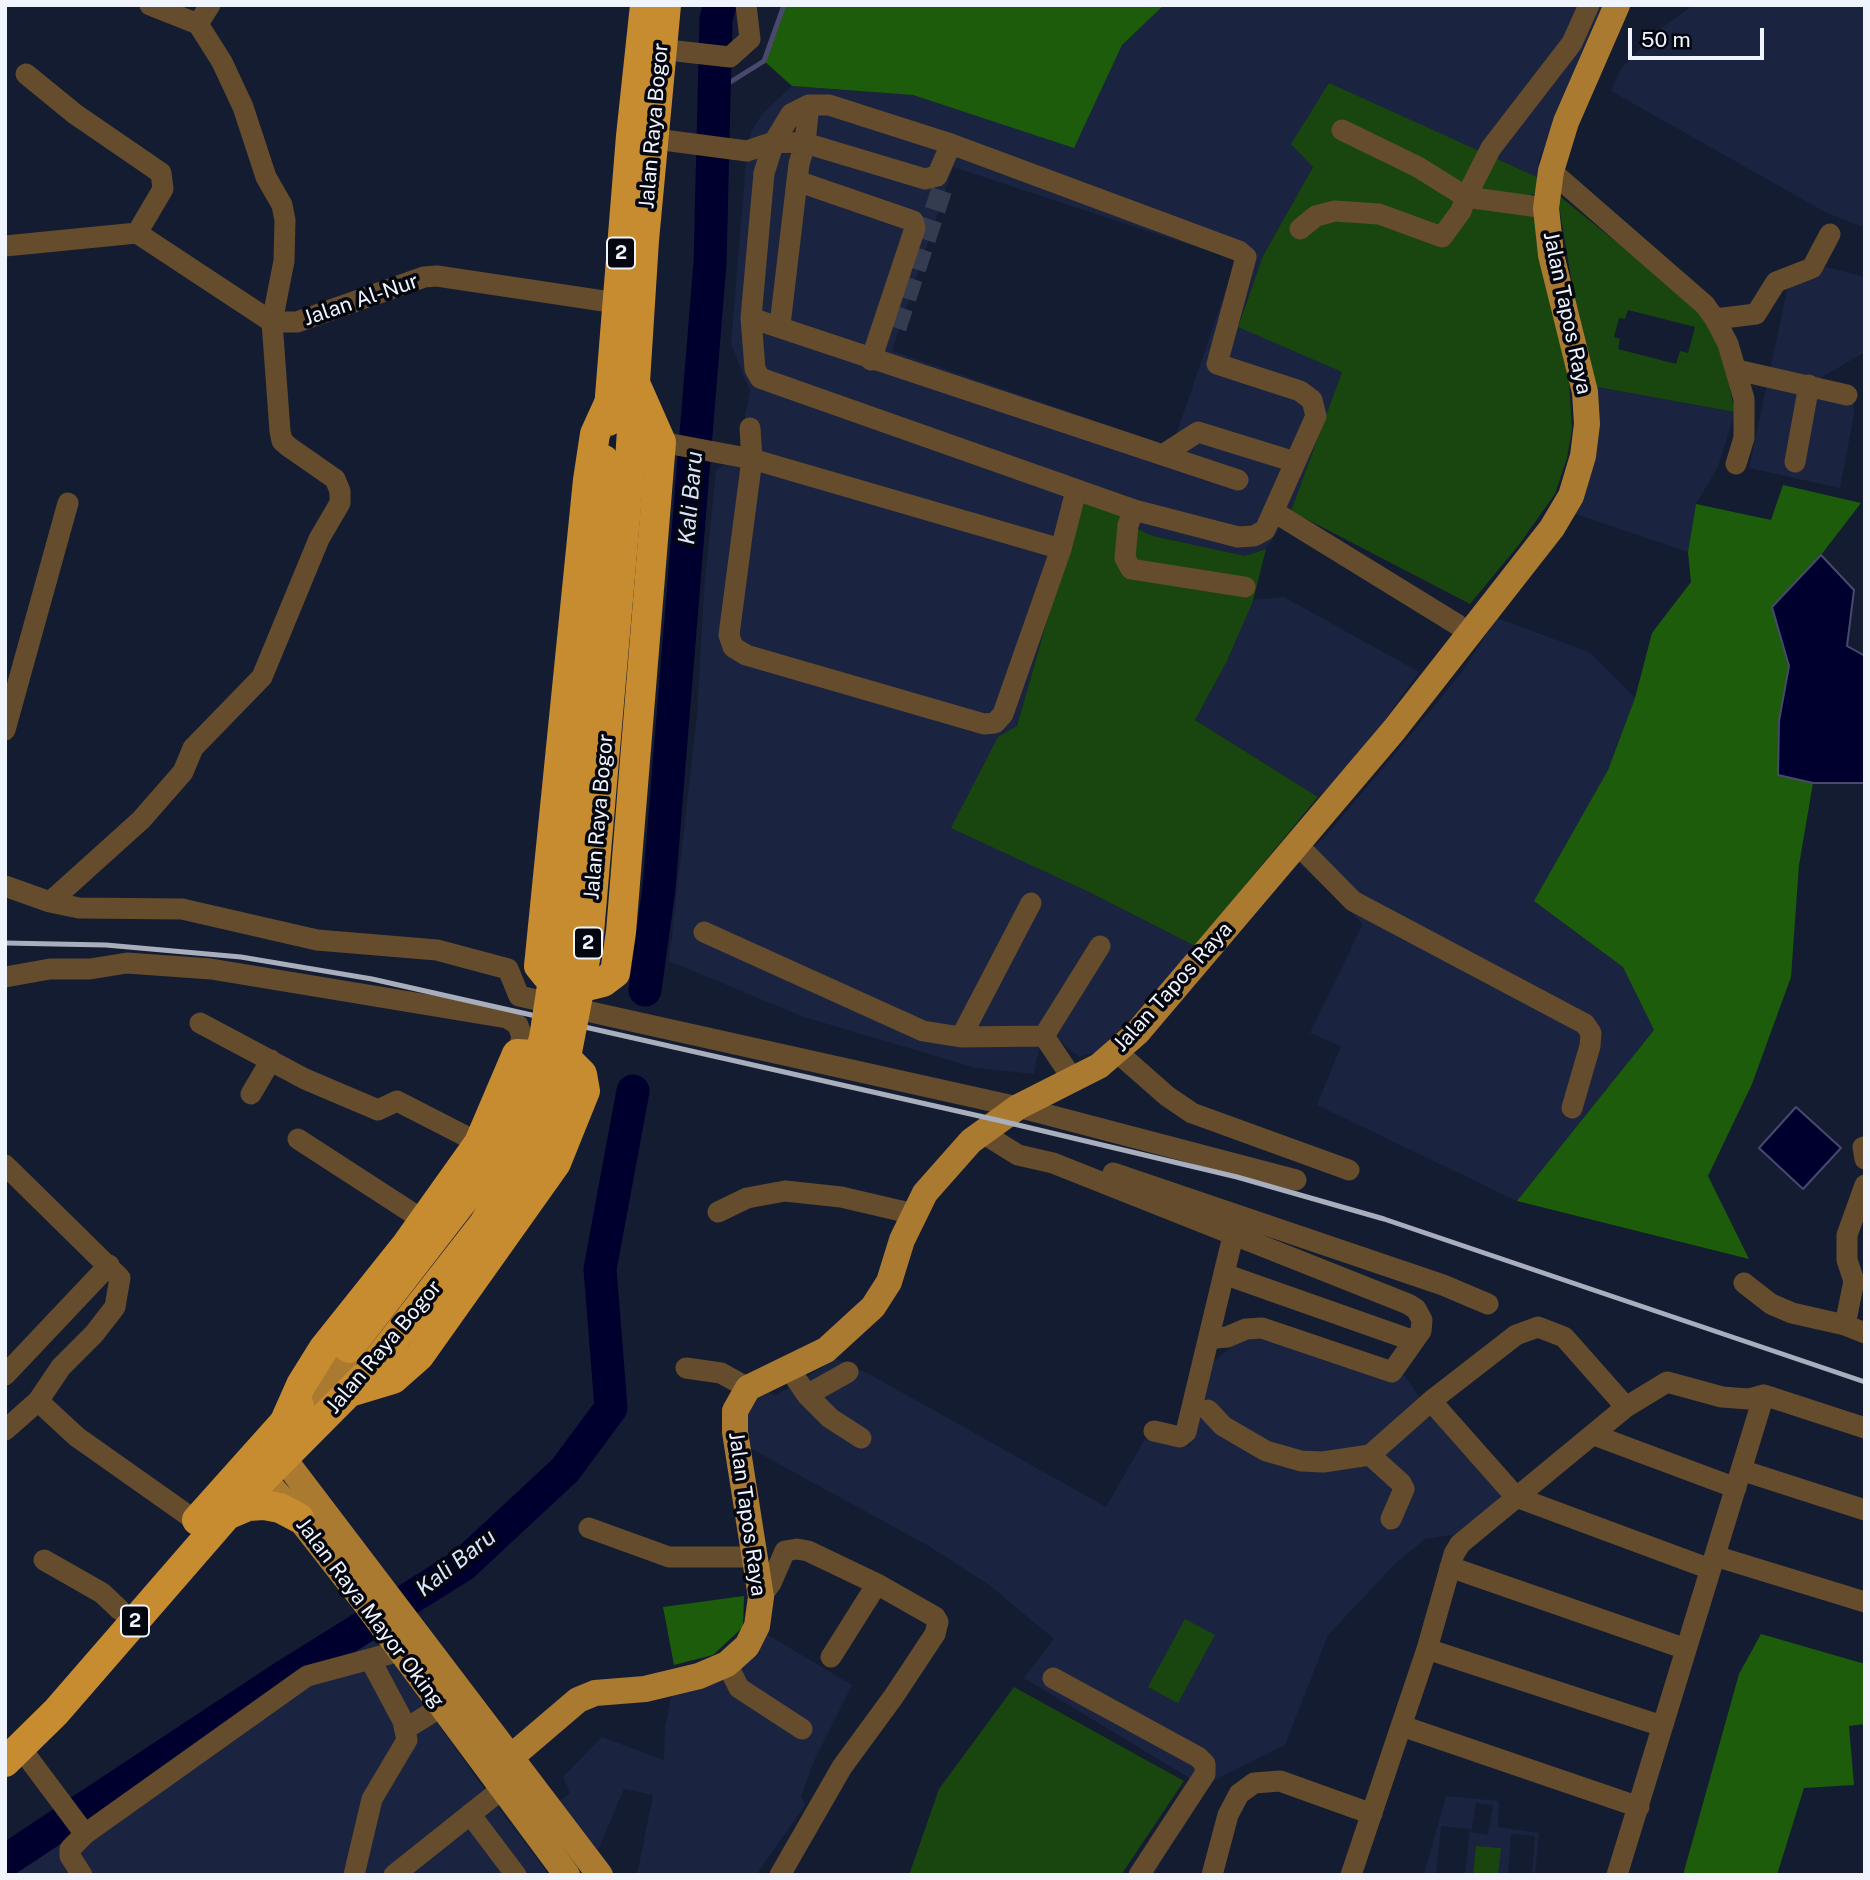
<!DOCTYPE html>
<html>
<head>
<meta charset="utf-8">
<style>
  body { margin:0 }
  #map { position:relative; width:1870px; height:1880px; overflow:hidden; background:#141c32; font-family:"Public Sans",sans-serif }
  canvas { display:block }
  .frame { position:absolute; inset:0; border:7px solid #f0f4fd; pointer-events:none }
  .scale { position:absolute; left:1628px; top:28px; width:136px; height:32px; box-sizing:border-box; border:4px solid #f0f4fd; border-top:0; padding-left:9px; font-size:21px; line-height:24px; white-space:nowrap; color:#f0f4fd; -webkit-text-stroke:5px #050710; paint-order:stroke }
</style>
</head>
<body>
<div id="map">
<canvas width="1870" height="1880"></canvas>
<div class="frame"></div>
<div class="scale">50 m</div>
</div>
<script>
const ctx = document.querySelector('canvas').getContext('2d');
ctx.lineJoin = 'round';
function fill(path, color) { ctx.fillStyle = color; ctx.fill(path, 'evenodd'); }
const poly = rows => new Path2D(rows.map(r => 'M' + r).join(''));
function trace(path, color, width, dash) { ctx.strokeStyle = color; ctx.lineWidth = width; ctx.lineCap = dash ? 'butt' : 'round'; ctx.setLineDash(dash || []); ctx.stroke(path); }
function write(font, color, halo, rows, align = 'center') {
  ctx.font = font + ' "Public Sans",sans-serif'; ctx.lineWidth = 7; ctx.setLineDash([]); ctx.textBaseline = 'middle'; ctx.strokeStyle = halo; ctx.fillStyle = color; for (const [text, x, y, turn = 0] of rows) {
    ctx.save(); ctx.translate(x, y); ctx.rotate((+turn || 0) * Math.PI / 180); ctx.textAlign = isNaN(turn) ? turn : align; if (halo) ctx.strokeText(text, 0, 0); ctx.fillText(text, 0, 0); ctx.restore();
  }
}
const built = poly([
  [1164,5,1604,5,1538,162,1539,178,1329,84,1313,167,1263,256,1238,326,1342,372,1291,511,1266,549,1245,556,1153,536,1128,525,1049,612,1017,726,1087,891,1195,946,1104,1050,1079,1057,1059,1040,1039,1049,1034,1074,976,1068,804,1017,669,961,697,715,704,592,716,470,737,457,750,391,731,344,747,151,751,132,762,114,792,86,913,95,1073,147,1122,45],
  [953,167,1236,260,1172,447,892,351],
  [1693,5,1865,5,1865,228,1825,212,1611,91,1621,69,1652,35],
  [1826,267,1865,277,1865,352,1817,380,1853,393,1854,414,1840,488,1749,468,1789,281],
  [1597,387,1735,412,1718,467,1696,504,1688,552,1570,512,1595,415],
  [1284,597,1419,672,1357,759,1318,797,1195,720,1227,661,1253,600],
  [1497,618,1589,652,1635,698,1608,770,1535,901,1623,967,1654,1030,1517,1201,1317,1105,1341,1046,1310,1033,1363,924,1297,861,1323,839,1390,760,1462,672],
  [1249,1331,1378,1373,1404,1375,1423,1402,1503,1491,1487,1513,1459,1534,1425,1539,1394,1565,1328,1635,1285,1745,1211,1782,1182,1821,1154,1875,1130,1875,1191,1779,1024,1678,1054,1639,988,1584,927,1545,746,1446,745,1420,757,1396,769,1392,775,1396,836,1359,871,1375,1106,1507,1145,1439,1190,1446,1209,1366],
  [370,1627,474,1775,549,1875,5,1875,5,1867,55,1832],
  [766,1634,852,1685,813,1763,801,1796,805,1805,756,1875,637,1875,653,1795,624,1789,598,1850,558,1802,570,1793,563,1777,602,1737,664,1760,665,1726,672,1693,741,1667,758,1655],
  [1446,1796,1499,1801,1498,1827,1539,1833,1535,1875,1532,1875,1535,1836,1511,1834,1508,1875,1498,1875,1500,1848,1476,1846,1473,1875,1465,1875,1470,1829,1441,1826,1436,1875,1424,1875],
  [1476,1803,1493,1805,1488,1835,1471,1832]
]);
const green = poly([
  [1329,83,1539,178,1536,194,1521,196,1534,215,1538,255,1569,380,1572,430,1567,458,1555,494,1518,546,1470,604,1291,511,1342,372,1238,327,1263,256,1313,167,1291,144],
  [1557,194,1699,309,1720,345,1735,412,1597,387,1573,289],
  [1628,310,1695,327,1688,353,1680,351,1676,364,1618,349,1620,339,1614,337,1619,318,1625,319],
  [1081,501,1126,512,1128,525,1153,536,1245,556,1266,549,1253,601,1227,661,1195,720,1318,797,1195,946,1087,891,951,828,998,737,1017,726],
  [1185,1619,1215,1635,1178,1703,1148,1687],
  [1014,1687,1184,1781,1121,1875,909,1875,939,1789],
  [1476,1846,1501,1848,1498,1875,1473,1875]
]);
const forest = poly([
  [784,5,1164,5,1122,45,1074,148,913,95,792,86,764,61],
  [1783,485,1861,503,1821,555,1772,607,1789,666,1779,721,1778,775,1813,783,1799,865,1791,977,1752,1084,1708,1176,1749,1259,1517,1201,1654,1030,1623,967,1534,901,1608,770,1635,698,1652,633,1691,582,1688,552,1696,504,1771,520],
  [744,1596,743,1627,713,1655,674,1665,663,1607],
  [1761,1634,1865,1664,1865,1724,1849,1726,1854,1785,1804,1788,1777,1875,1683,1875,1739,1674]
]);
const water = poly([
  [1821,555,1854,590,1847,646,1865,656,1865,783,1813,783,1778,775,1779,721,1789,666,1772,607,1821,555],
  [1796,1107,1841,1148,1803,1189,1759,1148,1796,1107]
]);
const stream = poly([
  [716,91,764,61,784,5]
]);
const river = poly([
  [645,990,659,888,710,263,716,19,720,5],
  [5,1861,282,1678,463,1565,565,1470,611,1408,600,1269,633,1091]
]);
const minorTunnel = poly([
  [896,328,942,189]
]);
const minor = poly([
  [198,24,210,5],
  [650,48,730,57,750,39,746,5],
  [26,74,75,114,161,173,163,189,137,233],
  [809,105,829,105,951,144,1239,251,1246,257,1217,364,1300,391,1312,400,1316,416,1265,530,1254,536,1238,537,1134,510,760,378,755,369,751,318,764,173,774,142,791,114,809,105],
  [809,105,805,143,925,179,937,176,951,144],
  [1342,130,1418,167,1466,197,1491,148,1572,43,1589,5],
  [640,137,747,151,774,142,805,143,799,164,780,325],
  [1551,171,1705,305,1715,319,1728,344,1744,399,1744,438,1736,464],
  [797,181,913,221,915,228,871,360],
  [1300,229,1316,216,1335,211,1379,214,1442,237,1461,211,1466,197,1546,208],
  [5,246,137,233,272,322,297,322,424,277,437,276,617,303],
  [751,318,1238,480],
  [1715,319,1756,314,1776,282,1812,268,1830,234],
  [1737,370,1847,395],
  [750,428,752,459,729,635,733,647,746,655,984,724,995,723,1003,714,1061,549,1076,491],
  [661,442,752,459,1061,549],
  [1164,454,1198,432,1295,462],
  [1795,462,1809,385],
  [1134,510,1128,525,1125,558,1131,569,1245,587],
  [1276,513,1458,625],
  [5,730,68,503],
  [1297,844,1353,901,1585,1024,1591,1033,1590,1046,1572,1108],
  [5,886,50,902,79,908,182,909,317,940,437,950,508,969,519,996,1018,1107,1296,1180],
  [50,902,141,820,183,772,193,748,262,677,319,539,340,503,340,491,335,479,289,447,282,441,280,431,272,322,284,261,285,220,282,205,266,177,243,107,222,62,198,24,150,5],
  [704,932,923,1031,961,1037,1044,1036],
  [5,977,50,969,90,969,127,963,211,969,507,1018,518,1025,522,1037,517,1054],
  [200,1023,305,1079,378,1110,397,1101,479,1143],
  [1044,1036,1100,946],
  [1044,1036,1074,1081],
  [961,1037,1031,903],
  [1117,1052,1167,1096,1192,1113,1349,1170],
  [251,1094,271,1060],
  [981,1132,1018,1155,1053,1163,1408,1304,1416,1309,1422,1320,1421,1331,1392,1372,1262,1328,1246,1329,1227,1337,1216,1338,1210,1332],
  [298,1139,423,1220],
  [1863,1147,1865,1159],
  [5,1165,120,1278,115,1307,94,1334,61,1367,38,1401,77,1437,196,1521],
  [1113,1173,1443,1285,1488,1304],
  [1865,1185,1847,1235,1847,1260,1854,1281,1845,1325,1865,1333],
  [718,1212,747,1198,785,1191,841,1197,914,1214],
  [1224,1274,1414,1341],
  [1744,1283,1771,1304,1792,1313,1845,1325],
  [686,1368,721,1373,748,1388],
  [790,1370,807,1395,830,1418,861,1438],
  [5,1375,109,1265],
  [807,1395,848,1372],
  [1626,1407,1564,1337,1538,1327,1516,1335,1431,1401,1516,1497,1710,1569],
  [1208,1410,1223,1426,1266,1451,1301,1461,1323,1462,1370,1455,1431,1401],
  [5,1430,38,1401],
  [1154,1431,1180,1437,1186,1432,1233,1236],
  [1594,1435,1736,1488],
  [1370,1455,1401,1483,1404,1489,1391,1519],
  [1741,1470,1865,1510],
  [589,1528,669,1557,755,1557],
  [1715,1556,1865,1602],
  [44,1560,102,1593,120,1610],
  [1450,1567,1686,1649],
  [761,1597,771,1583,785,1551,797,1549,808,1551,877,1584,935,1617,938,1622,935,1634,894,1696,842,1767,780,1875],
  [1427,1649,1662,1726],
  [831,1657,877,1584],
  [727,1664,739,1688,802,1729],
  [1053,1678,1198,1757,1205,1764,1205,1774,1139,1875],
  [1402,1726,1639,1807],
  [405,1729,441,1707],
  [20,1747,85,1834],
  [470,1814,516,1875],
  [82,1875,70,1856,70,1849,85,1834,307,1676,400,1651],
  [354,1875,372,1799,407,1740,403,1721,371,1661],
  [394,1875,502,1789],
  [1212,1875,1228,1815,1239,1794,1254,1783,1280,1781,1372,1814],
  [1351,1875,1427,1649,1454,1554,1460,1544,1626,1407,1667,1382,1722,1397,1749,1399,1764,1395,1865,1428],
  [1617,1875,1764,1395]
]);
const major = poly([
  [302,1423,320,1403,343,1365,346,1351],
  [284,1459,600,1875],
  [270,1460,263,1478,299,1518,363,1600,567,1875],
  [510,1758,578,1700,595,1693,645,1689,699,1676,727,1664,747,1646,757,1626,761,1597,735,1432,735,1411,748,1388,826,1350,873,1307,889,1282,902,1240,925,1193,971,1141,1018,1107,1099,1066,1137,1033,1394,730,1552,528,1571,496,1583,456,1587,424,1585,392,1551,255,1546,208,1551,171,1566,122,1617,5]
]);
const highway = poly([
  [610,401,595,434,588,480,539,966,547,976,565,983,587,986,603,982,615,973,621,932,661,442,635,383],
  [608,421,631,136,645,5],
  [630,461,644,240,666,5],
  [285,1421,301,1385,324,1348,407,1244,479,1143,517,1054,551,1056,572,1064,582,1074,585,1091,556,1163,419,1356,393,1379,350,1392],
  [227,1515,248,1506,264,1505,280,1508,299,1518],
  [197,1520,299,1406],
  [5,1762,56,1712,227,1515,363,1378]
]);
const rail = poly([
  [5,943,106,945,241,957,372,979,997,1120,1237,1177,1384,1219,1865,1382]
]);
const highwayBridge = poly([
  [349,1348,471,1190,504,1140,532,1079,544,1038,559,940,604,460],
  [374,1365,483,1225,531,1150,561,1083,588,944,630,461]
]);
const shields = [
  [621,253,28],
  [588,943,28],
  [135,1621,28]
];
const shieldNames = [
  ["2",621,253],
  ["2",588,943],
  ["2",135,1621]
];
const streetNames = [
  ["Jalan Raya Bogor",654,126,-85],
  ["Jalan Al-Nur",361,300,-19],
  ["Jalan Tapos Raya",1567,313,78],
  ["Jalan Raya Bogor",599,817,-85],
  ["Jalan Tapos Raya",1173,987,-48],
  ["Jalan Raya Bogor",384,1347,-50],
  ["Jalan Tapos Raya",747,1514,82],
  ["Jalan Raya Mayor Oking",370,1613,53]
];
const waterNames = [
  ["Kali Baru",691,498,-85],
  ["Kali Baru",456,1563,-38]
];
fill(built, '#1a2440');
fill(green, '#19460e');
fill(forest, '#1d5c0b');
fill(water, '#00002f');
trace(water, '#48496d', 2);
trace(stream, '#48496d', 5);
trace(river, '#00002f', 33);
trace(minorTunnel, '#353c50', 21, [21, 10]);
trace(minor, '#644c2c', 21);
trace(major, '#ab7a31', 26);
trace(highway, '#c78c30', 30);
trace(rail, '#a9aebc', 5);
trace(highwayBridge, '#c78c30', 30);
for (const [x, y, w] of shields) { const box = new Path2D(); box.roundRect(x - w / 2, y - 15.5, w, 31, 5); ctx.fillStyle = '#050710'; ctx.fill(box); trace(box, '#f0f4fd', 2); }
write('bold 19px', '#f0f4fd', null, shieldNames);
write('21px', '#f0f4fd', '#050710', streetNames);
write('italic 23px', '#d8e6fa', '#050710', waterNames);
</script>
</body>
</html>
